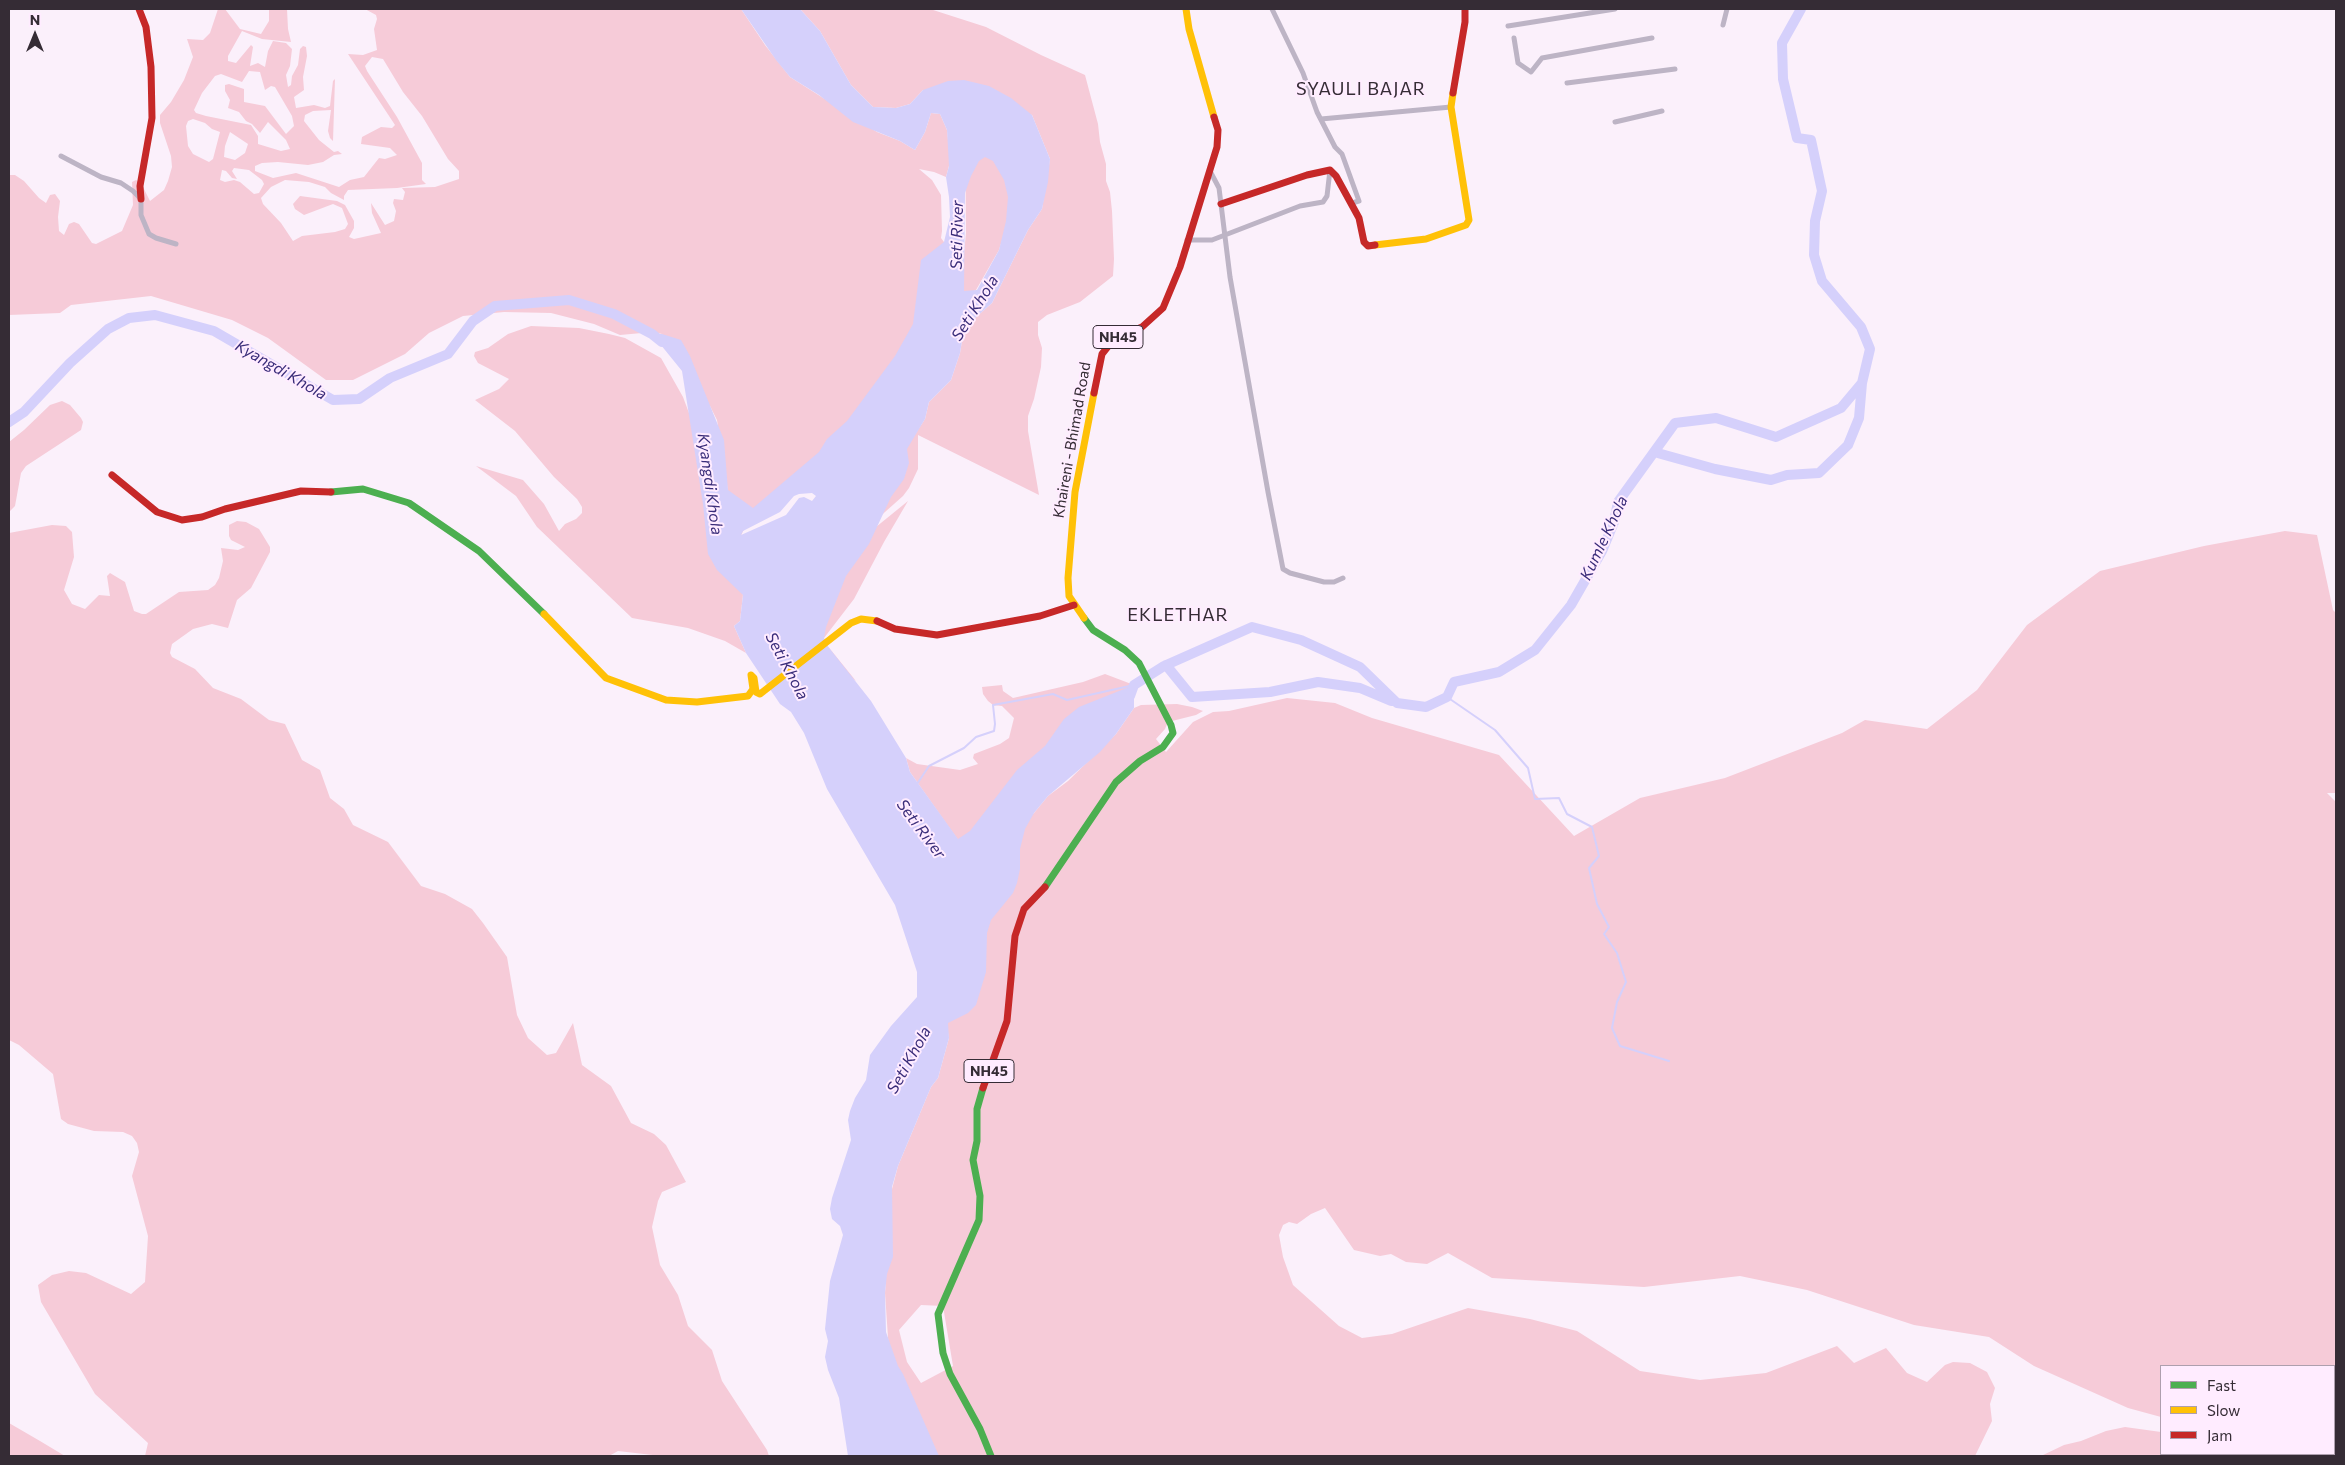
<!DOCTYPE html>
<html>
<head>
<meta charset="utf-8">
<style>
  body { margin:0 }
  #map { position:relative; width:2345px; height:1465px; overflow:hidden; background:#fbf0fb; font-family:Commissioner,sans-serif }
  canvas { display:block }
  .frame { position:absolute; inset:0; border:10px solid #352c35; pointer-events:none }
  .legend { position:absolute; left:2160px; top:1365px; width:175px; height:90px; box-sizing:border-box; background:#ffecff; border:1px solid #ae9fae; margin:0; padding:6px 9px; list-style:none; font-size:15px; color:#352c35 }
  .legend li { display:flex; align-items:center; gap:10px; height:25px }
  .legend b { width:25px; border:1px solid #ae9fae }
  .north { position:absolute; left:10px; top:10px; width:50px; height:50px; -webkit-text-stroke:4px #ffecff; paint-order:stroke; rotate:0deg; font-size:14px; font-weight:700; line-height:20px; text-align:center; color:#352c35 }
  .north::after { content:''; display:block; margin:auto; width:18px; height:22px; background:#352c35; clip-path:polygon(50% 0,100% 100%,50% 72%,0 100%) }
</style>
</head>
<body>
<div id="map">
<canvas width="2345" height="1465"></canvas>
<div class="frame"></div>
<ul class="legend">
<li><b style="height:6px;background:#4caf50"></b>Fast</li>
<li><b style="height:6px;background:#ffc107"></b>Slow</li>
<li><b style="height:6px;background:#c62828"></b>Jam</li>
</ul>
<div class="north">N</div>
</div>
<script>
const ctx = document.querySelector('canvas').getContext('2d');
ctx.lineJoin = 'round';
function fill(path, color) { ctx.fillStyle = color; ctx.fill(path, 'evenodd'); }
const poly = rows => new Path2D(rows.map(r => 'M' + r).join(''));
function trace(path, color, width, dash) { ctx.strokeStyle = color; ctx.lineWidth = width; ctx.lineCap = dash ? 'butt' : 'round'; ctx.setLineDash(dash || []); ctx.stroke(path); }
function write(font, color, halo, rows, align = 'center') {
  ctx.font = font + ' Commissioner,sans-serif'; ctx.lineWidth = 4; ctx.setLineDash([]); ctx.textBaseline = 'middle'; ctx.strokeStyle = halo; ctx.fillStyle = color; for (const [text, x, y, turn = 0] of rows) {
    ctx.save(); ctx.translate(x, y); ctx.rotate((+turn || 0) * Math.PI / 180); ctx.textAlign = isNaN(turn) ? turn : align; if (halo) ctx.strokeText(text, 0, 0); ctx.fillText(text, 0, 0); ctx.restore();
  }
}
const green = poly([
  [218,9,225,9,240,29,261,34,269,21,269,9,287,9,288,29,291,42,262,39,242,31,228,56,228,61,236,63,251,45,253,47,250,66,258,63,265,67,268,51,273,41,286,43,292,49,290,66,286,75,288,87,291,85,292,76,298,65,300,49,303,46,306,47,307,56,303,77,304,90,294,97,296,108,314,105,325,108,330,106,333,81,335,79,333,141,330,138,328,131,331,110,313,111,305,115,304,121,319,140,334,152,338,151,342,154,334,155,323,162,308,165,278,162,262,163,255,166,255,171,273,178,296,173,339,187,350,180,364,177,379,158,385,159,397,155,390,148,361,144,362,137,381,127,392,128,395,125,348,54,363,55,377,50,374,29,377,19,376,15,365,9,741,9,765,45,790,77,877,132,900,141,915,150,925,132,931,113,940,114,947,130,949,149,949,166,946,177,934,172,919,169,932,180,941,195,942,231,941,238,944,242,946,280,875,398,743,531,738,543,738,556,717,420,710,406,698,392,662,334,653,332,620,335,594,324,551,313,504,312,463,316,429,333,405,354,353,380,326,380,268,338,232,320,151,296,71,305,60,313,9,315,9,175,15,175,24,181,39,198,46,203,50,195,55,194,60,201,58,217,59,231,64,235,69,224,74,222,79,224,92,243,96,244,122,231,133,205,132,182,136,180,141,183,150,201,164,190,168,181,172,167,171,156,160,123,160,115,171,102,184,80,193,57,187,39,203,40,210,33],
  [372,57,383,59,403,92,422,116,448,159,459,171,459,179,435,187,402,188,405,192,403,200,394,199,393,203,396,211,394,221,385,225,371,203,372,213,381,233,354,239,349,237,354,228,354,221,345,205,337,201,300,196,293,204,295,209,304,215,333,204,342,208,348,224,345,229,335,232,302,236,293,241,281,223,263,204,261,198,271,187,285,180,309,182,325,187,331,193,344,200,344,196,348,190,397,188,426,184,422,180,422,163,397,117,367,71,365,66],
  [249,71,260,72,265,90,271,86,275,87,292,116,294,126,286,134,265,106,244,102,244,89,229,84,225,85,225,91,230,100,228,108,239,112,246,121,252,124,260,133,268,122,286,140,290,149,281,151,258,144,258,136,251,125,206,116,196,113,194,110,202,93,215,76,221,74,242,82],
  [193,119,205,123,212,129,220,132,213,159,209,162,193,154,188,146,186,126,188,121],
  [230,132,248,144,245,153,235,160,224,157,225,146],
  [234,168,249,170,262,180,264,184,259,193,254,194,240,182,234,180,225,182,220,180,222,170,226,171,232,178,237,179,232,171],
  [800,9,930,9,986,27,1041,55,1085,75,1098,124,1100,142,1106,164,1106,181,1110,192,1112,211,1114,259,1113,276,1080,302,1047,315,1038,322,1038,335,1042,348,1041,367,1034,399,1028,416,1028,431,1039,495,918,435,918,469,909,488,903,496,876,520,900,457,925,419,929,402,951,380,960,353,963,335,975,318,992,303,1028,230,1042,209,1050,159,1032,115,923,90,910,104,896,108,873,107,851,85,820,31],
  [965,103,1026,163,999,250,976,290,971,292,964,291,964,254,966,233],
  [531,326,579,328,609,334,625,338,661,358,683,397,695,429,743,595,740,621,734,626,746,653,725,641,688,628,632,618,537,527,516,496,476,466,523,480,544,504,559,531,565,524,576,519,582,513,582,507,577,499,554,477,515,431,475,400,499,389,509,379,478,363,474,356,475,352,488,348,508,334],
  [62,401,70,405,81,418,83,422,81,430,26,466,21,473,15,506,9,512,9,442,24,430,50,405],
  [908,501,884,542,854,599,824,638,826,644,856,681,788,628,876,527],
  [237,521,246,522,259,529,270,547,270,552,251,588,237,600,228,628,212,624,193,629,172,644,170,653,172,657,195,669,213,688,241,699,269,720,285,724,302,760,320,770,330,798,344,809,353,825,388,842,421,886,445,894,472,909,483,923,507,957,517,1015,528,1038,547,1055,556,1053,573,1023,582,1065,611,1086,631,1123,654,1134,666,1145,686,1182,662,1192,658,1201,652,1227,660,1265,678,1295,688,1326,712,1350,722,1381,767,1450,769,1456,661,1456,618,1451,609,1456,145,1456,148,1443,95,1394,41,1302,38,1285,52,1275,69,1271,86,1273,131,1294,145,1282,148,1236,132,1176,139,1152,137,1143,132,1136,123,1132,94,1131,68,1124,61,1119,53,1074,19,1045,9,1040,9,533,52,525,66,526,72,532,74,557,64,590,72,604,85,609,99,595,110,596,107,576,110,573,125,582,134,611,142,614,146,614,179,592,208,590,215,585,219,578,223,561,221,548,238,550,245,547,231,540,229,536,229,525],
  [2285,531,2317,535,2333,610,2336,613,2336,793,2327,793,2336,802,2336,1433,2334,1434,2334,1366,2161,1366,2161,1417,2128,1408,2034,1366,1989,1337,1914,1325,1807,1290,1740,1276,1644,1287,1492,1278,1448,1253,1427,1264,1406,1262,1391,1254,1380,1256,1354,1250,1325,1208,1311,1214,1297,1224,1289,1222,1283,1225,1279,1235,1283,1257,1293,1285,1339,1326,1362,1338,1392,1334,1468,1308,1530,1319,1577,1331,1640,1371,1700,1380,1766,1373,1837,1346,1854,1363,1886,1348,1907,1373,1927,1382,1945,1365,1953,1362,1970,1363,1987,1372,1995,1388,1990,1404,1992,1421,1975,1456,896,1456,885,1293,892,1189,898,1166,931,1087,938,1078,949,1038,945,1015,968,864,1034,813,1048,796,1068,781,1116,734,1134,708,1141,705,1177,704,1192,707,1203,711,1196,715,1168,722,1165,729,1156,739,1166,752,1193,722,1213,712,1229,711,1287,698,1335,703,1372,718,1499,755,1574,836,1640,798,1725,778,1842,733,1865,720,1927,729,1977,690,2027,625,2100,571,2204,546],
  [921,1305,943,1306,953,1366,921,1383,907,1362,899,1330],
  [1105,674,1134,685,962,852,958,840,910,772,906,758,917,764,960,770,978,764,973,758,974,754,1000,744,1009,738,1014,718,1002,706,993,705,988,701,983,694,982,687,1002,685,1003,691,1013,698,1083,682],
  [9,1423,40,1441,65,1456,9,1456],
  [2125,1427,2161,1432,2161,1454,2262,1454,2273,1456,2041,1456,2064,1445,2081,1441,2106,1431]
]);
const water = poly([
  [741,9,800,9,820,31,851,85,873,107,896,108,910,104,923,90,948,81,964,80,989,86,1011,98,1032,115,1050,159,1048,182,1042,209,1028,230,992,303,975,318,963,335,960,353,951,380,929,402,925,419,907,449,909,463,904,479,891,497,869,544,846,576,826,627,824,638,826,644,871,701,906,758,910,772,958,839,970,831,1017,770,1045,746,1064,719,1079,707,1134,685,1134,708,1116,734,1100,752,1048,796,1034,813,1025,829,1020,849,1020,869,1017,883,1013,893,991,920,987,933,986,972,976,1005,968,1013,948,1023,949,1038,938,1078,931,1087,898,1166,892,1187,893,1257,887,1274,885,1293,886,1332,898,1366,903,1374,939,1456,848,1456,839,1398,828,1370,825,1357,828,1341,825,1329,830,1281,843,1235,840,1226,832,1219,830,1209,832,1198,851,1140,848,1120,850,1111,855,1098,866,1080,870,1055,891,1026,917,997,917,972,895,905,827,789,804,733,791,712,780,704,746,653,734,626,740,621,743,595,717,570,708,554,703,504,682,371,652,334,662,334,681,340,690,356,724,440,728,490,753,508,819,452,827,439,847,421,895,356,913,324,921,260,944,242,950,217,949,197,946,177,949,166,947,130,940,114,931,113,925,132,915,150,900,141,853,122,819,95,790,77,776,60],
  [985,157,993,161,1004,180,1008,197,1006,221,999,250,977,290,964,291,965,193,971,176,979,161],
  [812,493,816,496,812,501,804,497,799,498,786,515,741,535,743,531,780,512,794,496,799,494]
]);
const stream = poly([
  [1447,697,1495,730,1528,768,1535,799,1559,798,1567,814,1592,827,1599,856,1589,868,1597,904,1609,927,1604,934,1617,953,1626,982,1617,1002,1612,1028,1620,1046,1669,1061],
  [917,784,929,766,964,748,976,737,994,731,995,724,993,705,1053,694,1067,700,1134,685]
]);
const river = poly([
  [9,422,24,412,70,363,108,329,129,318,155,315,214,331,333,400,359,399,390,378,448,354,473,321,495,306,569,300,614,314,652,334,662,342],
  [1654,452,1715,469,1771,480,1787,475,1819,473,1848,445,1859,418,1862,383],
  [1166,665,1192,697,1270,692,1318,682,1360,688,1391,701],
  [1130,696,1134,685,1164,666,1252,627,1301,640,1360,667,1397,703,1426,707,1447,697,1454,682,1499,672,1535,650,1571,605,1602,551,1614,522,1618,502,1675,423,1716,418,1776,437,1841,408,1862,383,1870,349,1861,327,1822,281,1814,255,1815,221,1822,191,1811,140,1797,138,1783,79,1782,43,1801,9]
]);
const street = poly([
  [1272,9,1303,73,1317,112,1335,147,1342,154,1359,201,1352,203],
  [1723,25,1727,9],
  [1508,26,1615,9],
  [1514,38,1518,63,1531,72,1542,58,1652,38],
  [1567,83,1675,69],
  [1321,119,1451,107],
  [1615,122,1662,111],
  [61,156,101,177,121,183,133,191,141,199,141,215,149,234,156,238,176,244],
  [1210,171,1219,188,1230,277,1268,492,1283,569,1290,573,1324,582,1334,582,1343,578],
  [1187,240,1212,240,1300,206,1323,202,1327,196,1330,170]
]);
const fast = poly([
  [331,492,363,489,409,503,479,551,544,614],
  [1045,887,1116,782,1140,761,1163,747,1173,733,1171,725,1139,663,1125,650,1093,630,1084,618],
  [983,1088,977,1109,977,1141,973,1160,980,1196,979,1220,938,1314,943,1353,950,1374,980,1429,991,1456]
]);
const slow = poly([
  [1186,9,1189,29,1214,117],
  [1375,245,1426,239,1466,225,1469,220,1451,107,1453,93],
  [544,614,606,678,666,700,697,702,748,696,753,689,751,675,754,678,756,692,760,694,851,623,861,619,877,621],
  [1084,618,1069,596,1068,578,1075,492,1094,393]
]);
const jam = poly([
  [139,9,146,27,151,67,152,118,140,186,141,199],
  [1453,93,1465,22,1465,9],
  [1221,204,1307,175,1330,170,1336,176,1359,218,1364,242,1368,246,1375,245],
  [1094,393,1102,354,1114,339,1142,327,1163,308,1180,267,1217,147,1218,130,1214,117],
  [112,475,157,512,182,520,202,517,225,509,301,491,331,492],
  [877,621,895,629,937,635,1040,616,1074,605],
  [983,1088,1007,1021,1015,936,1024,909,1045,887]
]);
const shields = [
  [1118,337,50],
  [989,1071,50]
];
const shieldNames = [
  ["NH45",1118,337],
  ["NH45",989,1071]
];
const streetNames = [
  ["Khaireni - Bhimad Road",1072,440,-80]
];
const waterNames = [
  ["Seti River",957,235,-89],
  ["Seti Khola",975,308,-58],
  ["Kyangdi Khola",281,370,30],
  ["Kyangdi Khola",710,484,82],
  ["Kumle Khola",1604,538,-65],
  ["Seti Khola",787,666,62],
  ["Seti River",921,829,53],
  ["Seti Khola",909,1060,-61]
];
const quarterNames = [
  ["SYAULI BAJAR",1361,89],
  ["EKLETHAR",1178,615]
];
fill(green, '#f6cbd8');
fill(water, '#d5d0fb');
trace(stream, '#d5d0fb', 2);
trace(river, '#d5d0fb', 10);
trace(street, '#bdb4c5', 5);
trace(fast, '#4caf50', 7);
trace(slow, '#ffc107', 7);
trace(jam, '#c62828', 7);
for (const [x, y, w] of shields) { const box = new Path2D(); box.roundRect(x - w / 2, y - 11.5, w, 23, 4); ctx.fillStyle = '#ffecff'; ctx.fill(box); trace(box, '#352c35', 1); }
write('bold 14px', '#352c35', null, shieldNames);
write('15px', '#352c35', '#ffecff', streetNames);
write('italic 16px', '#3a2d7a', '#ffecff', waterNames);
ctx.letterSpacing = '1px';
write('18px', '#352c35', '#ffecff', quarterNames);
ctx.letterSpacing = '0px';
</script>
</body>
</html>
